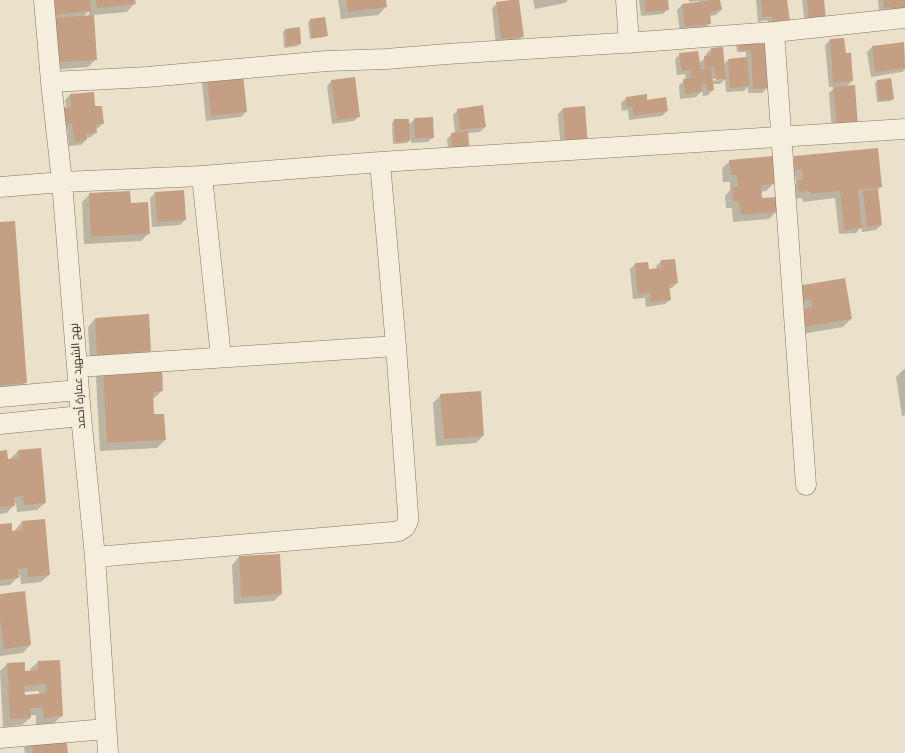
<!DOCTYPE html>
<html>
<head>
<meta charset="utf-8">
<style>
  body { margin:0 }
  canvas { display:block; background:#ebe1ca }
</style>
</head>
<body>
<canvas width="905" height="753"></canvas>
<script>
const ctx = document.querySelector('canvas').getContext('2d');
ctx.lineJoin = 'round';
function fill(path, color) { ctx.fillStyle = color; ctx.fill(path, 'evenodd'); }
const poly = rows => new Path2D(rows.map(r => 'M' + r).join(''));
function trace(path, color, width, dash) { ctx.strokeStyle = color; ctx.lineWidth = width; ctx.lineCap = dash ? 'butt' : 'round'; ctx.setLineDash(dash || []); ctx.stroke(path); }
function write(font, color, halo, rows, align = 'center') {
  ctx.font = font + ' "Roboto Serif",Cairo,serif'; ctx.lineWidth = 3; ctx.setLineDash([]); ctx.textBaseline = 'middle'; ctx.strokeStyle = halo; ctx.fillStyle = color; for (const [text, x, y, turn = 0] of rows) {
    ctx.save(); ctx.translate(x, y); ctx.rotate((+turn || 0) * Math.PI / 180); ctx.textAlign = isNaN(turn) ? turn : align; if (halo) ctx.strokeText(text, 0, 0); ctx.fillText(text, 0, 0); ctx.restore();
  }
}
const shadow = poly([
  [46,0,134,0,134,4,127,12,93,15,96,59,88,67,50,70],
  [89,11,89,16,83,17],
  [338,0,385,0,386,7,378,15,341,19],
  [533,0,568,0,565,3,535,9],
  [639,0,667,0,668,9,663,14,641,16],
  [689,0,716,0,721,10,716,15,709,16,710,23,705,28,680,32,677,10,682,5,699,3,699,1,689,2],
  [756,0,786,0,789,21,768,28,767,20,758,22],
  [802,0,823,0,805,25],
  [878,0,905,0,905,15,879,12],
  [497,3,523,36,518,41,496,44,492,8],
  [310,20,327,35,324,37,310,39,308,22],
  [285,30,300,44,298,46,284,48,283,32],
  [843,39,845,54,852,81,846,87,854,86,832,133,829,93,835,87,829,87,825,45,830,40],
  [751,40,767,88,762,93,748,93,748,87,744,91,726,92,725,79,720,84,712,84,713,90,708,95,703,96,702,91,696,97,680,99,679,85,686,80,685,74,677,75,675,59,680,54,699,63,706,57,706,54,711,49,724,64,728,60,746,58,746,52,737,52,736,43],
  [721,78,721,80,711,81,711,79],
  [904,43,905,69,902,72,871,77,867,52,872,47],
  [207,79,246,112,241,117,206,121,202,84],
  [332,81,359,116,354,121,332,124,327,86],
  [877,81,893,99,891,101,877,102,875,83],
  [70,95,94,108,103,123,98,128,96,129,96,132,91,137,86,138,86,140,81,145,69,146,67,128,57,129,66,108,65,100],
  [626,98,646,101,667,111,662,116,629,120,628,110,622,111,621,103],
  [584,107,561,153,558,114,563,109],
  [458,110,485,127,480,132,467,133,449,160,447,139,452,134,455,133,453,115],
  [415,119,433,137,428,142,411,143,411,139,407,143,393,144,392,123,394,120,408,125],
  [795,157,881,187,877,190,881,225,876,230,862,232,861,227,856,233,839,234,835,198,803,202,802,198,790,199,790,189,796,183,795,176,788,177,787,165],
  [730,161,774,183,766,191,760,192,761,199,776,212,769,219,733,222,732,208,726,208,725,196,730,190,730,182,723,182,722,168],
  [155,193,185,220,180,225,152,227,150,198],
  [90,194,130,204,149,233,141,241,84,244,82,202],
  [0,223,26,382,16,392,0,394],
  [661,261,677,283,672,288,669,288,670,300,665,304,646,307,645,298,633,299,630,269,635,264,647,263,648,270,657,269,656,266],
  [797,287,851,319,843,327,796,335,805,309,804,306,792,308],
  [95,319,150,351,143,358,90,362,88,327],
  [904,369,905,369,905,415,902,416,896,377],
  [103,370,162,391,154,398,152,398,153,415,165,440,157,448,100,451,96,377],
  [441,395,483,436,476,443,436,446,433,403],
  [19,450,45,503,37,510,17,512,16,503,14,503,14,505,7,513,0,514,0,452,7,460,11,460,11,458],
  [22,522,49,575,41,582,21,584,20,575,18,575,18,577,10,585,0,586,0,525,11,532,15,532,15,530],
  [239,557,281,594,274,601,234,604,232,565],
  [0,595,30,645,23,653,0,656],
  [38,662,62,716,54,723,36,725,36,715,30,715,30,718,22,725,3,727,0,671,7,664,24,672,31,671,30,669],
  [39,691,39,695,24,696,24,692],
  [32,740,67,753,25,753,24,748]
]);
const building = poly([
  [52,0,90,0,91,11,53,15],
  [96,0,135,0,136,4,97,8],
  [346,0,386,0,387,7,348,12],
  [511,0,519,0,524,37,501,39,496,2],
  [644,0,668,0,669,10,646,12],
  [713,0,720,0,722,10,710,12,711,24,685,27,682,4],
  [761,0,787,0,790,21,772,23,772,16,763,17],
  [807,0,824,0,826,18,809,20],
  [883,0,905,0,905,12,893,14,892,7,884,8],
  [94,15,97,60,57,62,54,18],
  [325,17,328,36,312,38,310,19],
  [300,27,301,44,286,46,285,29],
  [844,38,846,53,851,53,853,81,833,83,830,39],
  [738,39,752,39,753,44,766,44,768,88,753,89,751,50,739,50],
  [904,42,905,68,875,72,872,46],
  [723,47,726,79,716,80,714,67,705,68,704,56,711,55,711,48],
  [698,51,701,69,711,68,714,90,707,91,707,84,701,85,702,92,685,94,683,79,691,78,690,70,682,71,679,53],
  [747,57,750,86,730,88,728,59],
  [243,74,247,112,211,116,207,78],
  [355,77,360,117,337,120,331,80],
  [891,78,894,99,879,101,877,80],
  [855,85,858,127,837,129,833,87],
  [94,92,95,106,102,106,104,124,96,124,97,133,86,134,87,140,74,142,72,123,61,125,60,108,71,107,70,94],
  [647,94,647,100,666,97,668,111,634,116,632,106,627,107,626,97],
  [483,105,486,127,460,130,457,109],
  [585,106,588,147,566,149,563,108],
  [433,117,434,138,415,138,414,118],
  [394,119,409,119,410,141,395,142],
  [468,131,470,155,453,156,451,133],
  [878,148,882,187,858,190,862,228,844,230,840,191,810,194,810,191,798,192,797,180,803,180,802,169,795,170,794,156],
  [773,156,775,184,761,185,762,198,776,197,777,212,741,215,739,201,733,201,732,187,738,187,737,175,731,175,729,160],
  [878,189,882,225,867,227,863,191],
  [184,190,186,220,157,222,155,192],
  [130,191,131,203,148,202,150,234,91,237,89,193],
  [15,221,27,383,0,385,0,222],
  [675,259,678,283,669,284,671,300,651,302,650,293,638,295,635,263,648,262,649,269,661,268,661,260],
  [845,278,852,319,804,327,801,309,813,307,811,299,799,301,797,286],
  [149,314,151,351,97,355,95,318],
  [162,365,163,391,153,392,154,414,164,414,166,440,107,443,103,369],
  [481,391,484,436,444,439,440,394],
  [41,448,46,503,24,505,23,496,14,497,15,506,0,507,0,451,7,450,8,459,19,458,18,450],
  [45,519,50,575,28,577,27,568,18,569,19,578,0,580,0,524,12,523,12,531,23,530,22,521],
  [280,554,282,594,241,597,239,556],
  [25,591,31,645,4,649,0,618,0,594],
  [60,660,63,716,44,718,43,708,30,708,31,718,10,719,7,663,25,662,25,671,38,670,38,661],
  [46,684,47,693,25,695,24,686],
  [66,736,68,753,33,753,32,739]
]);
const minor = poly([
  [44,0,51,82,62,182,81,416,95,557,108,753],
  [626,0,629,43],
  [774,32,806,485],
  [51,82,147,77,327,61,386,59,447,54,653,41,774,32,905,18],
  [202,176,221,357],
  [0,187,62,182,202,176,380,162,905,129],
  [78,367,396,346],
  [0,397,79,390],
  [0,424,81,416],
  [95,557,392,532,399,531,405,527,408,521,408,514,396,346,380,162],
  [0,738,106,729]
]);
const streetNames = [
  ["نهج الشهيد عمارة أحمد",78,376,-94]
];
fill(shadow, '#0003');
fill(building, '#c59f83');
trace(minor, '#867460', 21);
trace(minor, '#f6eedc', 20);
write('11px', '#382c22', '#f3ebd9', streetNames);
</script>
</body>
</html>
